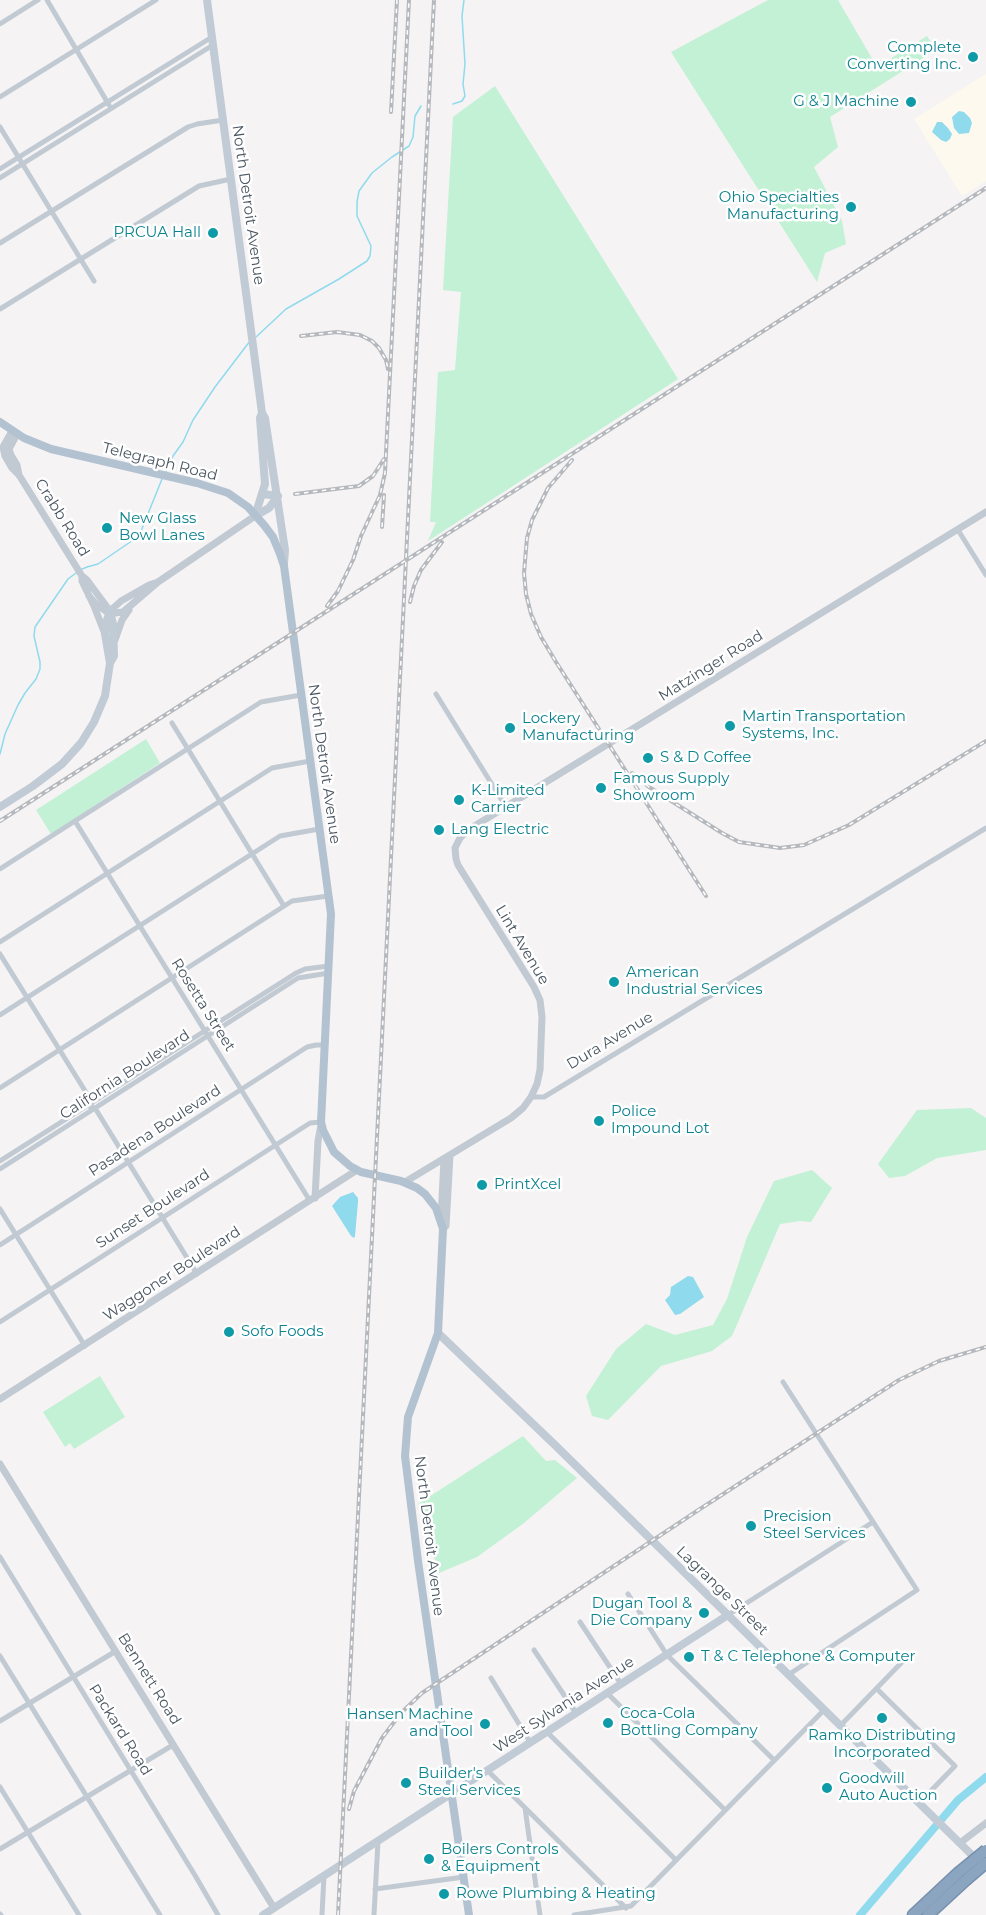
<!DOCTYPE html>
<html>
<head>
<meta charset="utf-8">
<style>
  body { margin:0 }
  canvas { display:block; background:#f5f3f3 }
</style>
</head>
<body>
<canvas width="986" height="1915"></canvas>
<script>
const ctx = document.querySelector('canvas').getContext('2d');
ctx.lineJoin = 'round';
function fill(path, color) { ctx.fillStyle = color; ctx.fill(path, 'evenodd'); }
const poly = rows => new Path2D(rows.map(r => 'M' + r).join(''));
function trace(path, color, width, dash) { ctx.strokeStyle = color; ctx.lineWidth = width; ctx.lineCap = dash ? 'butt' : 'round'; ctx.setLineDash(dash || []); ctx.stroke(path); }
function write(font, color, halo, rows, align = 'center') {
  ctx.font = font + ' Montserrat,sans-serif'; ctx.lineWidth = 5; ctx.setLineDash([]); ctx.textBaseline = 'middle'; ctx.strokeStyle = halo; ctx.fillStyle = color; for (const [text, x, y, turn = 0] of rows) {
    ctx.save(); ctx.translate(x, y); ctx.rotate((+turn || 0) * Math.PI / 180); ctx.textAlign = isNaN(turn) ? turn : align; if (halo) ctx.strokeText(text, 0, 0); ctx.fillText(text, 0, 0); ctx.restore();
  }
}
const commercial = poly([
  [986,74,986,181,962,196,914,119]
]);
const green = poly([
  [768,0,838,0,877,67,927,36,936,50,830,117,838,147,814,167,842,221,846,244,825,253,817,282,671,52],
  [495,86,678,379,428,541,436,522,430,522,438,372,455,370,461,292,443,290,453,117],
  [146,739,160,763,51,834,36,810],
  [971,1108,986,1118,986,1150,937,1158,905,1176,889,1178,878,1164,917,1110],
  [812,1170,832,1188,811,1222,800,1221,780,1224,732,1336,712,1351,661,1366,608,1420,592,1416,586,1396,616,1349,646,1324,675,1335,713,1325,727,1299,747,1237,774,1181],
  [100,1376,125,1417,74,1449,70,1443,65,1447,43,1412],
  [523,1436,546,1461,555,1460,577,1478,524,1523,477,1557,439,1573,418,1504]
]);
const water = poly([
  [959,111,964,112,970,118,972,123,969,133,959,134,954,128,952,117],
  [937,122,942,122,948,128,952,134,950,139,946,142,941,140,932,132],
  [353,1192,358,1198,358,1202,355,1236,354,1238,351,1236,332,1206,340,1197],
  [688,1276,693,1277,704,1297,680,1314,675,1315,665,1300,670,1295,671,1287]
]);
const stream = poly([
  [453,104,462,101,465,96,463,84,465,64,462,16,464,0],
  [256,337,286,309,339,279,367,261,370,256,371,246,357,216,357,202,359,191,372,173,392,157,409,146,413,137,415,116,421,106],
  [166,472,173,456,183,442,193,420,215,387,250,341],
  [80,570,87,567,98,564,139,536,162,479],
  [0,754,5,734,18,705,25,693,36,679,40,669,40,662,34,636,35,627,68,579,76,573]
]);
const river = poly([
  [860,1915,958,1800,986,1777]
]);
const minor = poly([
  [47,0,109,105],
  [0,24,38,0],
  [0,97,156,0],
  [0,127,94,281],
  [0,169,212,37],
  [0,178,213,45],
  [0,243,188,127,197,124,223,120],
  [0,309,199,186,231,179],
  [958,530,986,575],
  [436,694,506,807],
  [172,723,284,906],
  [75,821,310,1201],
  [0,869,261,702,301,695],
  [0,942,272,768,310,761],
  [0,954,92,1102,91,1108,95,1108,197,1274],
  [0,1015,280,836,319,829],
  [0,1088,292,901,328,896],
  [531,1097,544,1097,986,828],
  [0,1161,296,973,305,969,329,966],
  [0,1169,298,978,329,973],
  [0,1209,85,1346],
  [0,1245,307,1047,316,1045,325,1045],
  [0,1322,310,1123,321,1122],
  [783,1382,917,1590,788,1675],
  [0,1557,196,1877,218,1915],
  [628,1594,667,1655,774,1760],
  [728,1615,873,1522],
  [580,1622,621,1684],
  [534,1650,576,1713],
  [0,1656,160,1915],
  [491,1678,530,1742],
  [877,1689,955,1766,919,1803],
  [607,1693,725,1810],
  [0,1721,116,1651],
  [840,1726,906,1658],
  [547,1732,676,1860],
  [487,1770,626,1908],
  [0,1787,79,1915],
  [525,1808,540,1915],
  [0,1849,173,1745],
  [375,1889,464,1877],
  [0,1914,1,1915],
  [322,1915,324,1876],
  [374,1915,378,1841],
  [574,1915,631,1906,824,1710]
]);
const tertiary = poly([
  [12,431,3,447,5,456,12,468,19,475,82,576,87,580,110,611,121,601,149,585,158,582],
  [17,434,9,449,11,455,17,465,19,475],
  [82,576,82,581,94,606,105,634],
  [89,596,96,604,107,612,115,613,123,612,158,582,255,516],
  [115,640,122,620,129,610],
  [405,1182,511,1118,523,1108,531,1097,537,1084,540,1070,542,1017,540,1000,534,987,458,865,456,859,455,848,460,838,468,830,986,512],
  [315,1198,318,1141,321,1125],
  [441,1219,444,1159],
  [443,1229,446,1226,450,1155],
  [0,1399,357,1170],
  [0,1464,274,1908],
  [960,1843,986,1823]
]);
const secondary = poly([
  [207,0,262,413,265,418,285,550,284,564],
  [255,516,265,484,260,418,262,413],
  [255,516,269,508,278,496,263,494],
  [110,611,106,623,105,634,110,663],
  [0,807,33,786,62,764,81,743,94,722,105,696,110,663,114,656,113,624,110,611],
  [438,1333,556,1446,977,1860],
  [263,1915,728,1615]
]);
const primary = poly([
  [0,422,24,438,51,449,197,483,228,493,248,507,264,525,273,537,280,554,284,566,331,914,321,1122,323,1130,334,1152,350,1166,361,1172,401,1181,417,1188,425,1194,436,1208,443,1229,438,1333,408,1417,405,1456,418,1561,469,1915]
]);
const motorway = poly([
  [913,1915,958,1873],
  [928,1915,966,1880]
]);
const rail = poly([
  [391,112,397,0],
  [301,336,337,332,360,335,372,341,379,348,386,360,388,369],
  [572,460,548,488,532,520,527,538,524,573,526,594,531,614,541,637,556,662,706,896],
  [295,494,359,486,373,476,384,459],
  [382,527,384,495],
  [410,602,414,586,421,570,442,542],
  [327,606,338,591,353,560,361,536,380,495,385,473,409,0],
  [632,773,649,787,722,833,739,842,780,848,804,845,849,825,986,741],
  [0,821,986,188],
  [349,1809,354,1791,382,1738,401,1713,422,1693,700,1509,899,1380,939,1361,986,1347],
  [338,1915,434,0]
]);
const motorwayBridge = poly([
  [958,1873,986,1850],
  [966,1880,986,1863]
]);
const markers = [
  [973,57,6,"#0f9aa8"],
  [911,102,6,"#0f9aa8"],
  [851,207,6,"#0f9aa8"],
  [213,233,6,"#0f9aa8"],
  [107,528,6,"#0f9aa8"],
  [730,726,6,"#0f9aa8"],
  [510,728,6,"#0f9aa8"],
  [648,758,6,"#0f9aa8"],
  [601,788,6,"#0f9aa8"],
  [459,800,6,"#0f9aa8"],
  [439,830,6,"#0f9aa8"],
  [614,982,6,"#0f9aa8"],
  [599,1121,6,"#0f9aa8"],
  [482,1185,6,"#0f9aa8"],
  [229,1332,6,"#0f9aa8"],
  [751,1526,6,"#0f9aa8"],
  [704,1613,6,"#0f9aa8"],
  [689,1657,6,"#0f9aa8"],
  [882,1718,6,"#0f9aa8"],
  [608,1723,6,"#0f9aa8"],
  [485,1724,6,"#0f9aa8"],
  [406,1783,6,"#0f9aa8"],
  [827,1788,6,"#0f9aa8"],
  [429,1859,6,"#0f9aa8"],
  [444,1894,6,"#0f9aa8"]
];
const cultureNames = [
  ["Complete",961,48,"right"],
  ["Converting Inc.",961,65,"right"],
  ["G & J Machine",899,102,"right"],
  ["Ohio Specialties",839,198,"right"],
  ["Manufacturing",839,215,"right"],
  ["PRCUA Hall",201,233,"right"],
  ["New Glass",119,519],
  ["Bowl Lanes",119,536],
  ["Martin Transportation",742,717],
  ["Systems, Inc.",742,734],
  ["Lockery",522,719],
  ["Manufacturing",522,736],
  ["S & D Coffee",660,758],
  ["Famous Supply",613,779],
  ["Showroom",613,796],
  ["K-Limited",471,791],
  ["Carrier",471,808],
  ["Lang Electric",451,830],
  ["American",626,973],
  ["Industrial Services",626,990],
  ["Police",611,1112],
  ["Impound Lot",611,1129],
  ["PrintXcel",494,1185],
  ["Sofo Foods",241,1332],
  ["Precision",763,1517],
  ["Steel Services",763,1534],
  ["Dugan Tool &",692,1604,"right"],
  ["Die Company",692,1621,"right"],
  ["T & C Telephone & Computer",701,1657],
  ["Coca-Cola",620,1714],
  ["Bottling Company",620,1731],
  ["Hansen Machine",473,1715,"right"],
  ["and Tool",473,1732,"right"],
  ["Ramko Distributing",882,1736,"center"],
  ["Incorporated",882,1753,"center"],
  ["Builder's",418,1774],
  ["Steel Services",418,1791],
  ["Goodwill",839,1779],
  ["Auto Auction",839,1796],
  ["Boilers Controls",441,1850],
  ["& Equipment",441,1867],
  ["Rowe Plumbing & Heating",456,1894]
];
const streetNames = [
  ["North Detroit Avenue",248,205,82],
  ["Telegraph Road",160,462,14],
  ["Crabb Road",62,518,58],
  ["Matzinger Road",711,666,-32],
  ["North Detroit Avenue",324,764,82],
  ["Lint Avenue",522,945,59],
  ["Rosetta Street",203,1005,58],
  ["Dura Avenue",610,1041,-31],
  ["California Boulevard",125,1075,-33],
  ["Pasadena Boulevard",155,1131,-33],
  ["Sunset Boulevard",153,1209,-33],
  ["Waggoner Boulevard",172,1274,-33],
  ["North Detroit Avenue",429,1536,83],
  ["Lagrange Street",722,1591,44],
  ["Bennett Road",149,1679,58],
  ["West Sylvania Avenue",564,1705,-33],
  ["Packard Road",120,1730,58]
];
fill(commercial, '#fdf9ef');
fill(green, '#c3f1d5');
fill(water, '#90daee');
trace(stream, '#90daee', 1.5);
trace(river, '#90daee', 8);
trace(motorway, '#7690ad', 13);
trace(minor, '#c1cad2', 5);
trace(tertiary, '#c1cad2', 7);
trace(secondary, '#c1cbd6', 8);
trace(primary, '#b3c2d1', 8);
trace(motorway, '#8ba5c1', 10);
trace(rail, '#b5b8bd', 4);
trace(rail, '#fff', 1.5, [4.5]);
trace(motorwayBridge, '#7690ad', 13, []);
trace(motorwayBridge, '#8ba5c1', 10);
for (const [x, y, r, color] of markers) { const dot = new Path2D(); dot.arc(x, y, r, 0, 2 * Math.PI); ctx.fillStyle = color; ctx.fill(dot); trace(dot, '#fff', 2); }
write('15px', '#0d838f', '#fff', cultureNames, 'left');
write('15px', '#4a5661', '#fff', streetNames);
</script>
</body>
</html>
